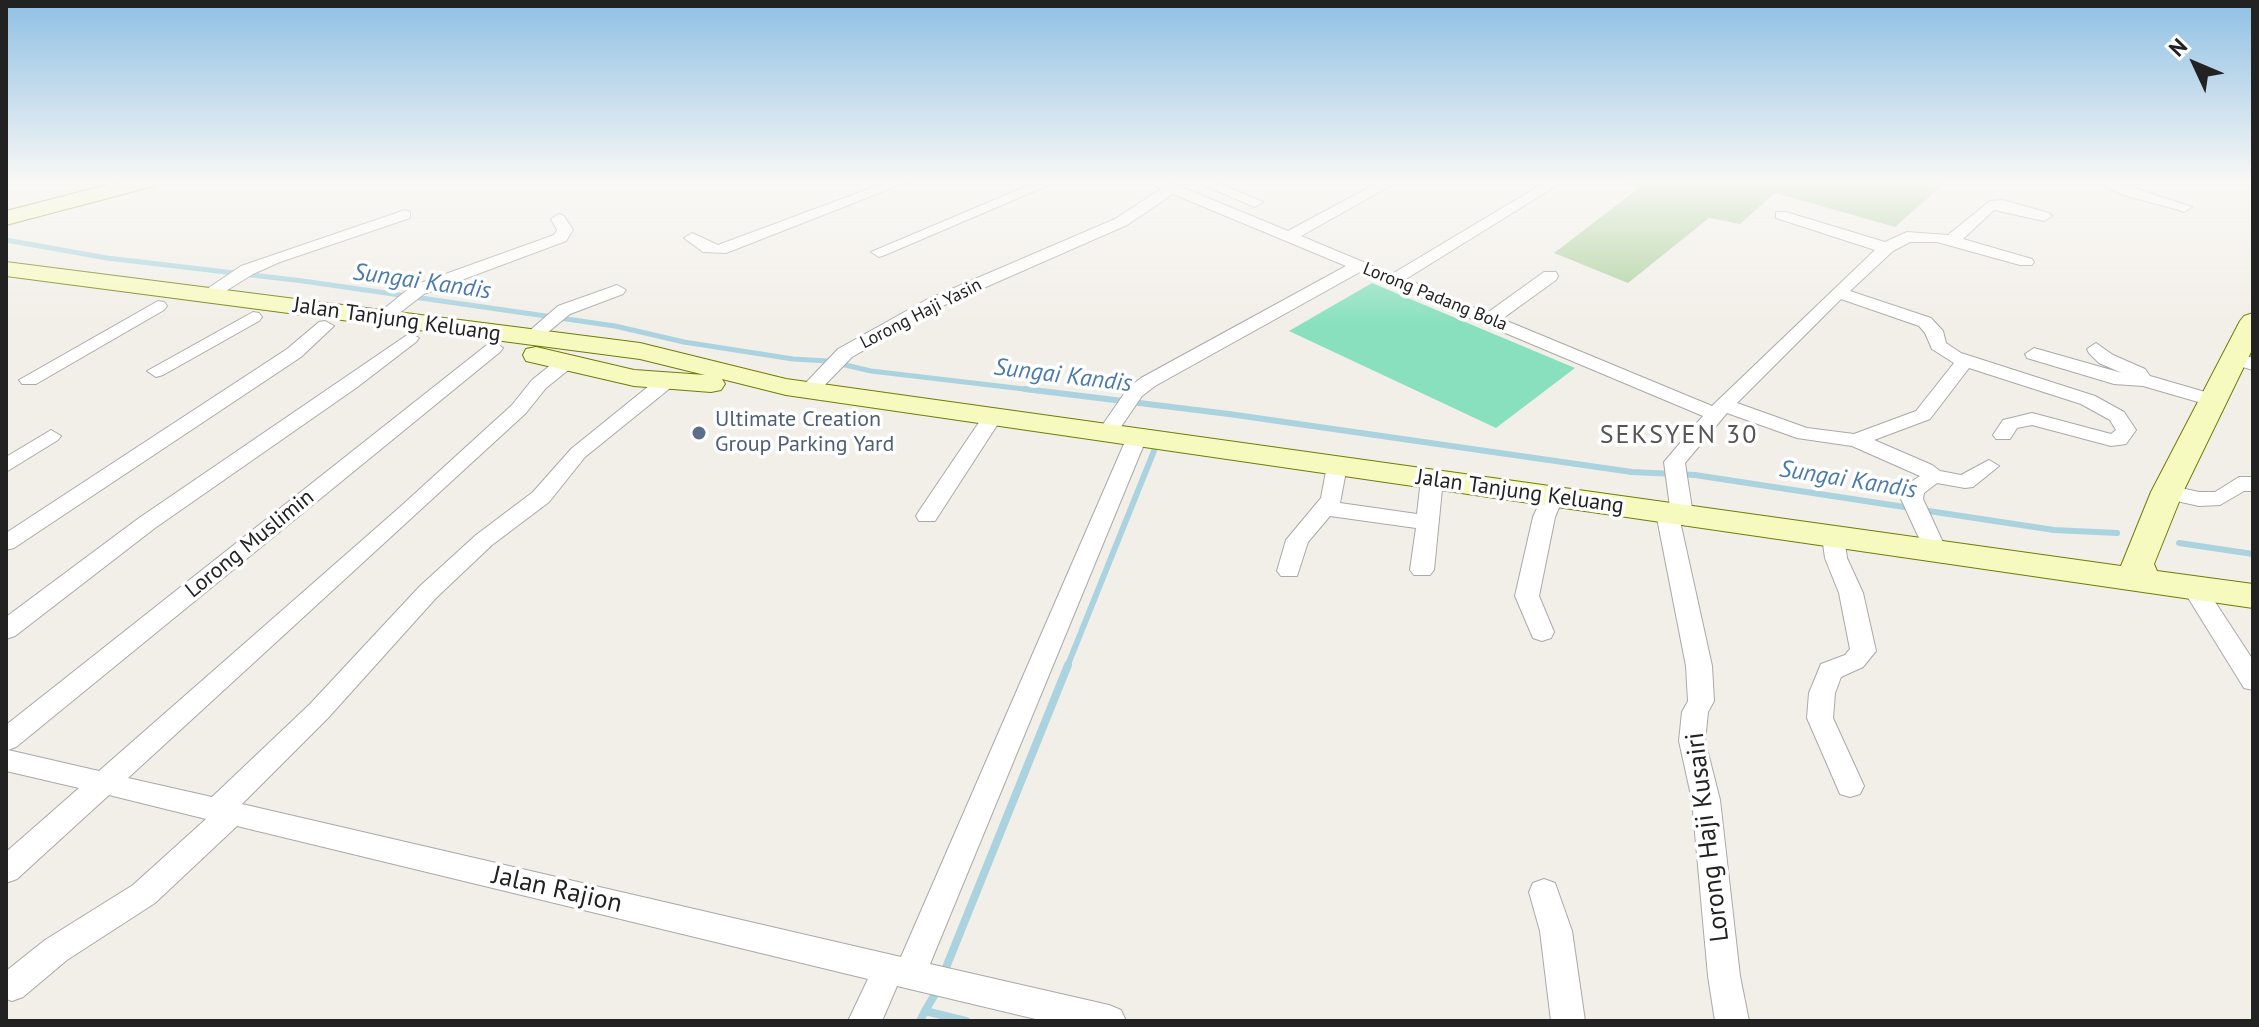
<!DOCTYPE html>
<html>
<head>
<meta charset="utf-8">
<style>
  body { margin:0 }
  #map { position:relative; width:2259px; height:1027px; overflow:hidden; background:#f2efe9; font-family:"PT Sans",sans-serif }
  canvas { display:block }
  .frame { position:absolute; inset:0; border:8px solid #222; pointer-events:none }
  .north { position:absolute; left:2155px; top:24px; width:80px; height:80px; -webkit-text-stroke:6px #fff; paint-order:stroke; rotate:314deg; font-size:22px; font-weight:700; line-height:32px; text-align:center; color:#222 }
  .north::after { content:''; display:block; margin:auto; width:28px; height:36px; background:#222; clip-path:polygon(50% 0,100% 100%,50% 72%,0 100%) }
</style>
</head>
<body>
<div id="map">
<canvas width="2259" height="1027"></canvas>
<div class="frame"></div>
<div class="north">N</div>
</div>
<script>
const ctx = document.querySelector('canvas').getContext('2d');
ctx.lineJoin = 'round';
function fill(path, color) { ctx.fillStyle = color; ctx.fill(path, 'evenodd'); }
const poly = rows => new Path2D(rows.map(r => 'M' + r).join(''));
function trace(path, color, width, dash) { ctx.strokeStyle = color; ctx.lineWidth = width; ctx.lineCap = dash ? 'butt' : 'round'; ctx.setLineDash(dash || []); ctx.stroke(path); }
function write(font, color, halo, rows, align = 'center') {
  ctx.font = font + ' "PT Sans",sans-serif'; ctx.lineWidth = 7; ctx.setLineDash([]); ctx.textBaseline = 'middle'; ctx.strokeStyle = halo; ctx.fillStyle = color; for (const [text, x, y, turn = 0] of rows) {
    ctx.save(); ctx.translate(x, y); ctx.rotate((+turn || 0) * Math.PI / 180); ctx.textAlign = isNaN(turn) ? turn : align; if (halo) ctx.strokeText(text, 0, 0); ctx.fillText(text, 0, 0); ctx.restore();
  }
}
const forest = poly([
  [1619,181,1947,181,1895,227,1775,193,1740,224,1709,218,1628,283,1554,253,1639,188]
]);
const pitch = poly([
  [1372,283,1575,368,1496,428,1289,331]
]);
const streamFar2 = poly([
  [6,240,107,258,303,281,615,326,684,342,793,359,828,361,871,371,1041,391]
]);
const streamFar1 = poly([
  [1025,389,1229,414,1632,472,1695,475,1911,508],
  [1922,510,2054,530,2117,533],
  [2179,543,2253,554],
  [1067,667,1154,451]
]);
const stream = poly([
  [943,975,1068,665],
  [925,1011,938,989],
  [920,1021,925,1011,966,1021]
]);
const street = poly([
  [890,181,910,181,726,253,703,252,684,238,692,233,718,245,890,181],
  [1039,181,1058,181,885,255,879,257,871,252,1039,181],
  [1148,181,1167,181,1288,231,1381,181,1399,181,1301,236,1392,274,1547,181,1564,181,1406,279,1487,313,1544,272,1556,272,1558,276,1556,280,1502,319,1712,406,1875,250,1776,218,1776,212,1786,212,1885,242,1907,232,1948,235,1990,201,2003,200,2049,213,2052,216,2044,221,1994,210,1963,239,2032,259,2034,262,2032,265,2020,265,1937,242,1910,242,1893,251,1850,291,1931,318,1943,331,1946,343,1961,353,2095,396,2124,412,2136,430,2126,444,2111,446,2032,425,2017,428,2010,439,1996,439,1993,435,2003,420,2032,413,2111,434,2116,430,2110,420,2081,404,1969,368,1930,419,1874,440,1932,465,1940,471,1961,475,1989,460,1999,466,1973,487,1965,488,1937,483,1924,493,1923,499,1947,551,1944,556,1936,558,1928,556,1925,551,1901,499,1906,485,1920,476,1852,446,1797,438,1727,413,1685,463,1693,515,1690,520,1680,521,1712,666,1714,701,1708,712,1705,741,1720,800,1740,976,1749,1021,1715,1021,1708,976,1692,800,1679,741,1682,712,1688,701,1686,666,1656,513,1659,508,1670,507,1664,462,1703,416,1360,272,1155,386,1142,396,1114,437,1100,437,1097,433,1128,388,1141,378,1346,266,1173,194,1127,225,938,308,852,357,816,394,809,396,799,390,838,349,926,300,1115,219,1161,189,1148,181],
  [1841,299,1919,326,1925,333,1932,349,1954,363,1916,411,1854,434,1807,428,1737,403,1841,299],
  [1194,181,1214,181,1263,202,1255,207,1250,205,1194,181],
  [2093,181,2113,181,2192,207,2184,212,2179,210,2123,195,2093,181],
  [405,210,410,212,410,218,280,262,253,274,213,299,207,300,198,295,241,266,405,210],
  [559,214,564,216,573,230,566,241,424,294,389,321,383,322,374,317,412,286,554,235,557,230,551,219,559,214],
  [617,285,626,290,623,294,570,314,535,343,529,344,520,339,558,306,617,285],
  [158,301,164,302,167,306,164,310,36,384,22,384,19,380,158,301],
  [253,312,259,313,262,317,259,321,163,375,156,377,147,371,253,312],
  [325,321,334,326,301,357,14,548,6,550,6,533,287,349,319,322,325,321],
  [410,333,419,338,416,342,356,388,155,528,15,636,6,639,6,617,139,518,410,333],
  [494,342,503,348,500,352,16,747,8,750,99,771,400,507,512,405,532,380,558,359,572,359,574,363,572,367,546,388,526,413,128,778,212,797,310,704,420,586,476,535,533,492,571,449,660,377,667,375,674,377,677,381,674,385,585,457,549,502,492,545,436,598,328,718,242,804,901,957,1127,437,1137,431,1147,437,930,964,1109,1005,1121,1010,1126,1021,1044,1021,897,986,882,1021,848,1021,868,979,237,826,155,903,67,960,23,997,12,1001,6,999,6,971,45,940,133,885,206,819,109,795,17,879,6,883,6,852,79,788,6,771,6,725,488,344,494,342],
  [2096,343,2113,355,2145,369,2150,376,2219,396,2222,400,2212,406,2143,386,2114,384,2027,358,2025,354,2034,348,2122,373,2099,363,2089,353,2087,349,2096,343],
  [2232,352,2253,358,2253,370,2225,362,2223,358,2232,352],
  [993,410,1003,416,935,521,919,521,916,516,919,511,986,412,993,410],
  [51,430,61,436,58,440,6,472,6,457,51,430],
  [1337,460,1347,466,1340,503,1417,514,1421,479,1424,474,1440,474,1443,479,1434,570,1430,575,1414,575,1410,570,1416,528,1330,516,1308,542,1297,576,1281,576,1277,571,1286,540,1321,498,1327,466,1337,460],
  [2239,477,2253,477,2253,491,2244,491,2220,505,2199,506,2159,497,2156,492,2167,485,2199,492,2215,492,2239,477],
  [1553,489,1564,496,1555,517,1539,596,1554,632,1551,638,1542,641,1533,638,1515,596,1533,517,1545,491,1553,489],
  [1833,529,1841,531,1844,536,1847,558,1863,593,1876,651,1863,667,1841,677,1835,693,1833,718,1864,786,1860,794,1850,797,1840,794,1807,718,1809,693,1821,664,1845,655,1850,649,1839,593,1825,558,1822,536,1825,531,1833,529],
  [2194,580,2202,582,2253,660,2253,690,2244,688,2182,588,2186,582,2194,580],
  [1544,879,1555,883,1572,931,1585,1021,1551,1021,1540,931,1529,892,1533,883,1544,879]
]);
const secondary = poly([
  [122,181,157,181,154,186,6,225,6,211,122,181],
  [6,262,640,343,786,379,2121,566,2151,492,2240,321,2244,316,2253,313,2253,348,2183,492,2154,564,2157,571,2253,584,2253,608,786,395,722,379,725,384,721,390,711,392,634,386,526,361,523,355,526,349,536,347,634,370,705,375,640,359,6,276,6,262]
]);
const markers = [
  [699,433,8,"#5c6f8a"]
];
const farStreetnames = [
  ["Lorong Padang Bola",1435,297,22],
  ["Lorong Haji Yasin",921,314,-27]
];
const streetNames = [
  ["Jalan Tanjung Keluang",397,320,8],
  ["Jalan Tanjung Keluang",1520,492,8],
  ["Lorong Muslimin",250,544,-39]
];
const serviceNames = [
  ["Ultimate Creation",715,420],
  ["Group Parking Yard",715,445]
];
const waterNames = [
  ["Sungai Kandis",422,282,8],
  ["Sungai Kandis",1063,376,7],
  ["Sungai Kandis",1848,480,9]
];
const quarterNames = [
  ["SEKSYEN 30",1679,436]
];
const nearStreetnames = [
  ["Lorong Haji Kusairi",1708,837,-97],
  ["Jalan Rajion",557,890,13]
];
fill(forest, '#add19e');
fill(pitch, '#88e0be');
trace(streamFar2, '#aad3df', 5);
trace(streamFar1, '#aad3df', 6);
trace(stream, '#aad3df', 8);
trace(street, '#a9a9a9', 2);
trace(secondary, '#707d05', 2);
fill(street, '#fff');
fill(secondary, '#f7fabf');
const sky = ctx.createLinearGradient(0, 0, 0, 325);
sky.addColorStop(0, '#8fc0e4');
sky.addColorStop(0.56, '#f9f8f5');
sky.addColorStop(1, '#f9f8f500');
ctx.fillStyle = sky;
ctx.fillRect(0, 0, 2259, 325);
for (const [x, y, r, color] of markers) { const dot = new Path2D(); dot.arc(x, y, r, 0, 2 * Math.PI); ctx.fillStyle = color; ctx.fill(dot); trace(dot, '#fff', 3); }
write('18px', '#222', '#fff', farStreetnames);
write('22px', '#222', '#fff', streetNames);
write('22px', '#4e5e75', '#fff', serviceNames, 'left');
write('italic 24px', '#4a7aab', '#fff', waterNames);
ctx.letterSpacing = '2px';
write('26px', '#555', '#fff', quarterNames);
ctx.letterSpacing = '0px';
write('26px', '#222', '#fff', nearStreetnames);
</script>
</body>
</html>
